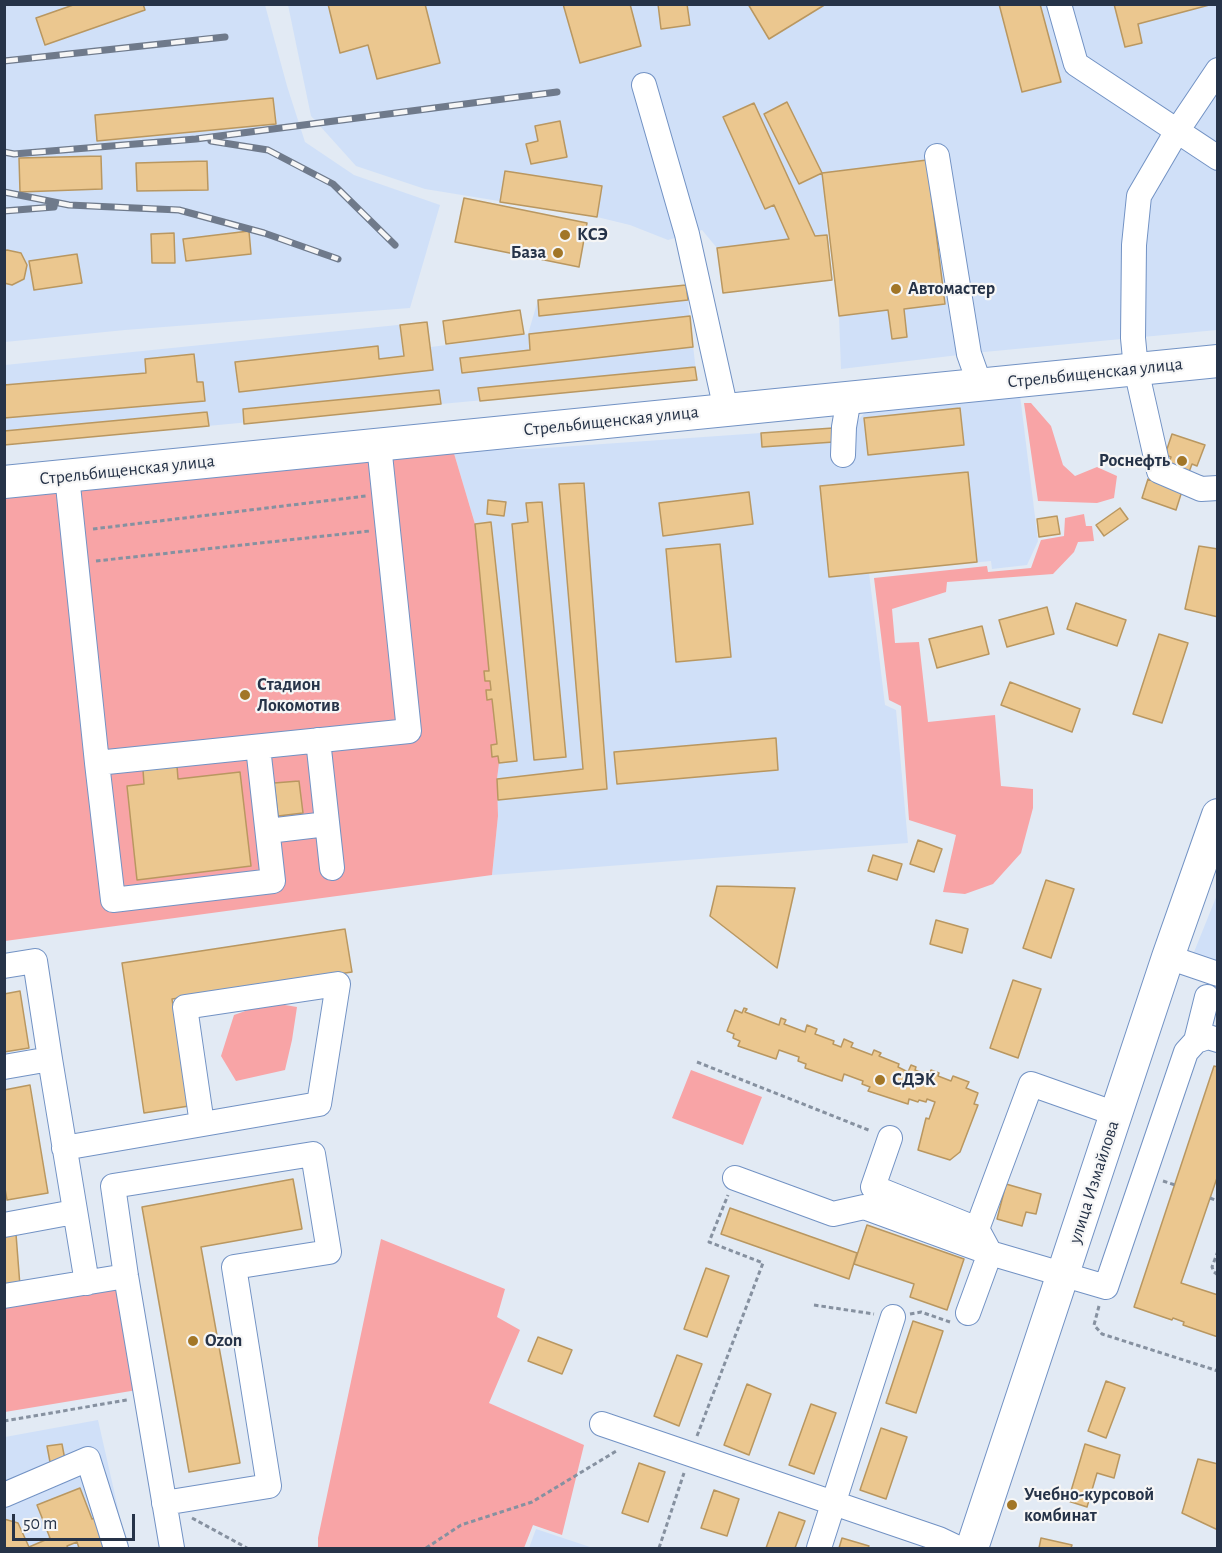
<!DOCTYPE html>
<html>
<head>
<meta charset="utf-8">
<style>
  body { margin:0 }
  #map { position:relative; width:1222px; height:1553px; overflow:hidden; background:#e2eaf4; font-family:"Alegreya Sans",sans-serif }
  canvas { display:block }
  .frame { position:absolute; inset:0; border:6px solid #263348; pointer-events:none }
  .scale { position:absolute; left:12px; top:1514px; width:123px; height:27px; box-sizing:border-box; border:3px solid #263348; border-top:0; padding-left:8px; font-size:18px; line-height:21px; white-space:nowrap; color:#263348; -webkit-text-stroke:4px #f6f6f6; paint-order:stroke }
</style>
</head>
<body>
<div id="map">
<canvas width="1222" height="1553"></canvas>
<div class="frame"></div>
<div class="scale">50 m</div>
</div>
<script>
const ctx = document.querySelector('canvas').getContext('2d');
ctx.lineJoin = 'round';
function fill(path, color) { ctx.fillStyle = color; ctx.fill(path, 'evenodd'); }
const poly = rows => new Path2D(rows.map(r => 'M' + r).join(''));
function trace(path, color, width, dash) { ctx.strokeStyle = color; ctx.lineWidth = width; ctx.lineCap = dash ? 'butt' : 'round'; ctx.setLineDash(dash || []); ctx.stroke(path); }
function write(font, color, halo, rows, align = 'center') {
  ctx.font = font + ' "Alegreya Sans",sans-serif'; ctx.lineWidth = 4.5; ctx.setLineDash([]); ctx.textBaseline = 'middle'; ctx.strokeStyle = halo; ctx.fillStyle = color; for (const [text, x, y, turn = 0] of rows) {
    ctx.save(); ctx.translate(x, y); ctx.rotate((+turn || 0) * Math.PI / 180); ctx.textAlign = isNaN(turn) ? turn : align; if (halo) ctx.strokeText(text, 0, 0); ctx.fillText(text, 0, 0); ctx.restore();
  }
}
const built = poly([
  [7,4,265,5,287,86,305,142,354,175,440,205,410,308,125,330,5,342,4,6],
  [288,5,1217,5,1217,330,984,352,841,369,839,316,824,197,832,280,723,293,717,248,702,230,668,240,630,225,597,217,425,189,356,166,311,116],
  [686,285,697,380,5,445,5,365,427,322,431,347,528,334,538,300],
  [1020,395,1038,541,1027,565,992,569,991,561,869,573,885,705,896,710,908,843,492,875,498,816,497,779,499,763,492,757,491,745,497,744,492,700,487,700,486,690,490,690,485,681,484,671,489,670,475,524,453,450,531,449,833,428,853,426,868,409],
  [1217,895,1217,964,1192,957],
  [98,1420,127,1548,5,1548,5,1437],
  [536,1529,593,1548,529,1548]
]);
const green = poly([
  [1024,403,1031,403,1051,426,1063,465,1075,476,1097,467,1117,476,1114,498,1097,503,1038,501],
  [453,450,475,524,489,671,485,671,490,681,491,690,486,691,487,700,492,699,497,744,491,746,492,756,498,756,499,763,497,779,498,816,492,875,5,941,5,496],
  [1084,514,1086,526,1092,526,1094,541,1078,542,1074,552,1053,574,947,582,946,592,892,609,895,643,919,642,928,722,995,715,1001,786,1033,789,1033,808,1021,853,993,884,965,894,943,892,956,835,909,820,901,706,889,700,874,578,987,566,988,572,1031,568,1041,540,1064,536,1065,518],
  [279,1004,297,1007,292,1040,285,1070,236,1081,221,1056,234,1015,248,1010],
  [691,1070,762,1097,743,1145,672,1118],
  [381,1239,505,1289,497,1317,520,1330,489,1403,584,1445,562,1535,533,1525,524,1548,318,1548,318,1538],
  [103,1288,116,1291,123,1305,137,1390,5,1412,4,1302]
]);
const building = poly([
  [76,4,143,4,145,10,45,45,36,18,76,4],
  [328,4,425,4,440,63,377,79,368,45,340,53,328,4],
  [563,4,630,4,641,46,580,63,563,4],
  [658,4,687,4,690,25,661,29,658,4],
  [748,4,826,4,769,39,748,4],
  [999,4,1040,4,1061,82,1022,92,999,4],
  [1114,4,1213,4,1138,24,1142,43,1125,47,1114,4],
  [273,98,276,124,97,141,95,115,273,98],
  [787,102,822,173,799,184,764,114,787,102],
  [754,103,815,236,827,235,832,280,723,293,717,248,789,239,774,205,765,209,723,117,754,103],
  [560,121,567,157,531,164,526,144,538,141,535,126,560,121],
  [101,156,102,189,20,192,19,158,101,156],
  [927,160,945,304,904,309,907,337,892,339,888,310,839,316,822,173,927,160],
  [207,161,208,190,137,191,136,163,207,161],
  [505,171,602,186,597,217,500,202,505,171],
  [464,198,587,223,579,267,455,242,464,198],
  [249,231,251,254,186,261,183,239,249,231],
  [174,233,175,263,152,263,151,234,174,233],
  [7,250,21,253,27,265,24,279,12,285,4,283,4,251,7,250],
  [77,254,82,283,34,290,29,261,77,254],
  [686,285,688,300,539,316,538,300,686,285],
  [520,310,524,334,446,344,443,321,520,310],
  [690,316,693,347,462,373,460,358,530,350,529,334,690,316],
  [427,322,433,370,239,392,235,362,378,346,379,359,404,356,400,325,427,322],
  [194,354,197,382,203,382,205,401,4,418,4,385,146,373,145,359,194,354],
  [695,367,697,380,480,401,478,388,695,367],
  [439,390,441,404,244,424,243,409,439,390],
  [960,408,964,445,868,455,864,418,960,408],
  [207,412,209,426,4,445,4,431,207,412],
  [833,428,834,442,762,447,761,433,833,428],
  [1172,434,1205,445,1197,466,1192,464,1182,491,1162,484,1171,457,1165,455,1172,434],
  [968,472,977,562,829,577,820,486,968,472],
  [1148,479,1182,491,1176,510,1142,498,1148,479],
  [584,483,607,789,498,800,497,779,583,769,559,484,584,483],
  [749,492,753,524,663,536,659,503,749,492],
  [488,500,506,502,504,516,487,514,488,500],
  [542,502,566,757,534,760,512,524,528,522,526,503,542,502],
  [1120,508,1128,519,1104,536,1096,525,1120,508],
  [1057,516,1060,534,1039,537,1037,519,1057,516],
  [491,522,517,761,499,763,498,756,492,757,491,745,497,744,492,699,487,700,486,690,491,690,490,681,485,681,484,671,489,671,475,524,491,522],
  [720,544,731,657,676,662,666,549,720,544],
  [1199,546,1218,549,1218,617,1185,609,1199,546],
  [1076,603,1126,620,1117,646,1067,629,1076,603],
  [1047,607,1054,634,1007,647,999,620,1047,607],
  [982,626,989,654,937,668,929,639,982,626],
  [1159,634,1188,643,1162,723,1133,714,1159,634],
  [1010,682,1080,709,1072,732,1001,705,1010,682],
  [776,738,778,770,617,784,614,752,776,738],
  [177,766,178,779,240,772,251,866,137,880,127,786,144,784,143,770,177,766],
  [299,781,303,813,278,816,274,783,299,781],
  [918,840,942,849,934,872,910,864,918,840],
  [873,855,902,864,897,880,868,871,873,855],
  [1046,880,1074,889,1051,958,1023,948,1046,880],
  [717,886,795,888,777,968,710,916,717,886],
  [936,920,968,929,962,953,930,944,936,920],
  [345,929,352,972,172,999,189,1106,144,1113,122,963,345,929],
  [1013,980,1041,989,1018,1058,990,1048,1013,980],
  [20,991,29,1048,4,1052,4,994,20,991],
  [744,1008,747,1009,745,1012,779,1025,781,1018,786,1020,784,1024,805,1032,807,1025,817,1029,815,1034,834,1041,833,1044,841,1047,844,1039,853,1043,851,1047,872,1055,874,1050,881,1053,879,1056,899,1064,898,1067,908,1072,911,1065,916,1067,915,1070,929,1075,931,1070,939,1073,938,1076,951,1081,953,1076,969,1082,966,1088,978,1093,974,1104,978,1105,960,1152,950,1160,918,1150,926,1118,929,1119,935,1102,927,1099,926,1102,919,1100,918,1102,909,1099,908,1104,868,1091,870,1087,862,1084,863,1081,844,1074,842,1081,805,1068,806,1064,798,1061,799,1057,779,1050,776,1059,738,1046,740,1041,733,1038,734,1034,727,1031,735,1010,742,1013,744,1008],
  [1214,1066,1218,1067,1218,1175,1181,1283,1218,1295,1218,1337,1183,1325,1184,1322,1173,1318,1172,1320,1134,1307,1214,1066],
  [30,1085,48,1193,7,1200,4,1183,4,1090,30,1085],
  [293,1179,302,1229,201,1247,240,1463,189,1472,142,1207,293,1179],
  [1006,1184,1041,1194,1036,1214,1026,1212,1022,1226,997,1219,1006,1184],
  [730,1208,857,1253,849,1279,721,1234,730,1208],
  [867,1225,964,1259,947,1310,910,1297,914,1284,854,1264,867,1225],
  [16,1234,20,1286,4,1287,4,1235,16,1234],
  [706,1268,729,1276,707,1337,684,1329,706,1268],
  [913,1321,943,1331,916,1413,886,1403,913,1321],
  [538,1337,572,1350,562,1374,528,1361,538,1337],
  [677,1355,702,1364,679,1426,654,1416,677,1355],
  [1106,1381,1125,1388,1106,1438,1088,1431,1106,1381],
  [747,1384,771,1394,749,1455,724,1445,747,1384],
  [811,1404,836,1413,814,1474,789,1465,811,1404],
  [881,1428,907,1437,886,1499,860,1490,881,1428],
  [62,1444,65,1460,50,1462,47,1446,62,1444],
  [1085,1444,1120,1455,1114,1478,1097,1473,1087,1507,1068,1501,1085,1444],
  [1198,1459,1218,1464,1218,1530,1182,1513,1198,1459],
  [639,1463,665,1472,648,1522,622,1513,639,1463],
  [80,1488,92,1519,97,1517,109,1548,79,1548,77,1542,67,1546,68,1548,4,1548,4,1519,18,1523,29,1547,50,1538,37,1505,80,1488],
  [714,1490,739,1499,727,1536,701,1528,714,1490],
  [779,1512,805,1521,795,1548,766,1548,779,1512],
  [842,1538,869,1546,868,1548,839,1548,842,1538],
  [1041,1538,1072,1545,1071,1548,1039,1548,1041,1538]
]);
const path = poly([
  [93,529,366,496],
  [96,561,370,531],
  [697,1062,871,1131],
  [1163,1181,1175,1185],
  [1210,1198,1218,1201],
  [1218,1251,1212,1267,1214,1272,1218,1275],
  [814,1305,874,1314],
  [1099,1306,1094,1325,1102,1334,1218,1371],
  [910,1314,921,1312,950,1322],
  [4,1421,127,1400],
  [697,1436,763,1263,709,1242,728,1195],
  [192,1518,247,1548],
  [426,1548,461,1525,532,1502,618,1450],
  [659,1548,684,1473]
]);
const minor = poly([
  [1059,4,1076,64,1218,158],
  [1218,70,1177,131,1139,196,1134,245,1133,338,1136,369,1159,471,1201,489,1218,488],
  [644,85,687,234,726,410],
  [937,156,969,354,980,385],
  [843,455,844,427,849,398],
  [67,476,97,763,409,731,379,445],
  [318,740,332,868],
  [97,763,113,900,273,881,258,747],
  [268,831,327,824],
  [1168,957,1218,974],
  [4,966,35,961,50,1059],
  [1196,1041,1207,997],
  [4,1067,50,1059,87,1283],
  [890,1138,873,1187,977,1229,990,1253,968,1313],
  [64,1148,319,1104,338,984,185,1007,202,1124],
  [735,1178,833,1214,864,1207,990,1253,1106,1287,1186,1052,1196,1041,1208,1037,1218,1040],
  [4,1225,74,1212],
  [977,1229,1031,1084,1116,1114],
  [4,1296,126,1276],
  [602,1424,939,1539,958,1548],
  [4,1495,88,1459,116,1548],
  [164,1503,269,1486,234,1267,329,1252,313,1154,113,1186,126,1276,172,1548],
  [819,1548,893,1317]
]);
const major = poly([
  [4,482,1218,361],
  [972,1548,1168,957,1218,815]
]);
const rail = poly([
  [4,61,225,37],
  [211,141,268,150,333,184,395,245],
  [4,152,14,154,196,139,557,92],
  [4,192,69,205,179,210,264,233,338,259],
  [4,211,54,207]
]);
const markers = [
  [565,235,6,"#a27627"],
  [558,253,6,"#a27627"],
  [896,289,6,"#a27627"],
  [1182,461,6,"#a27627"],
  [245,695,6,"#a27627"],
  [880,1080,6,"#a27627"],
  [193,1341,6,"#a27627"],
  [1012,1505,6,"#a27627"]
];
const poiNames = [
  ["КСЭ",577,235],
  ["База",546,253,"right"],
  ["Автомастер",908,289],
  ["Роснефть",1170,461,"right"],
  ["Стадион",257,685],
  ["Локомотив",257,706],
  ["СДЭК",892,1080],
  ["Ozon",205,1341],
  ["Учебно-курсовой",1024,1495],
  ["комбинат",1024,1516]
];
const streetNames = [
  ["Стрельбищенская улица",1095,373,-6],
  ["Стрельбищенская улица",611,421,-6],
  ["Стрельбищенская улица",127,470,-6],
  ["улица Измайлова",1094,1182,-72]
];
fill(built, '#d0e0f8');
fill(green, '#f8a4a6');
fill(building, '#ebc78f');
trace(building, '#b99760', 1.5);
trace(minor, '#7292c4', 26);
trace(major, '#7292c4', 34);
trace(path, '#8691a0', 3, [4.5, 3]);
trace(minor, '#fff', 24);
trace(major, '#fff', 32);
trace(rail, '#6f7a8b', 7);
trace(rail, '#f6f6f6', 4.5, [14]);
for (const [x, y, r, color] of markers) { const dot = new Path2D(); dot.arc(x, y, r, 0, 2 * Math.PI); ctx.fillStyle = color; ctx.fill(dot); trace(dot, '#f6f6f6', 2); }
write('bold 18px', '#263348', '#f6f6f6', poiNames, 'left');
write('18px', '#263348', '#f6f6f6', streetNames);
</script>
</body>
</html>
